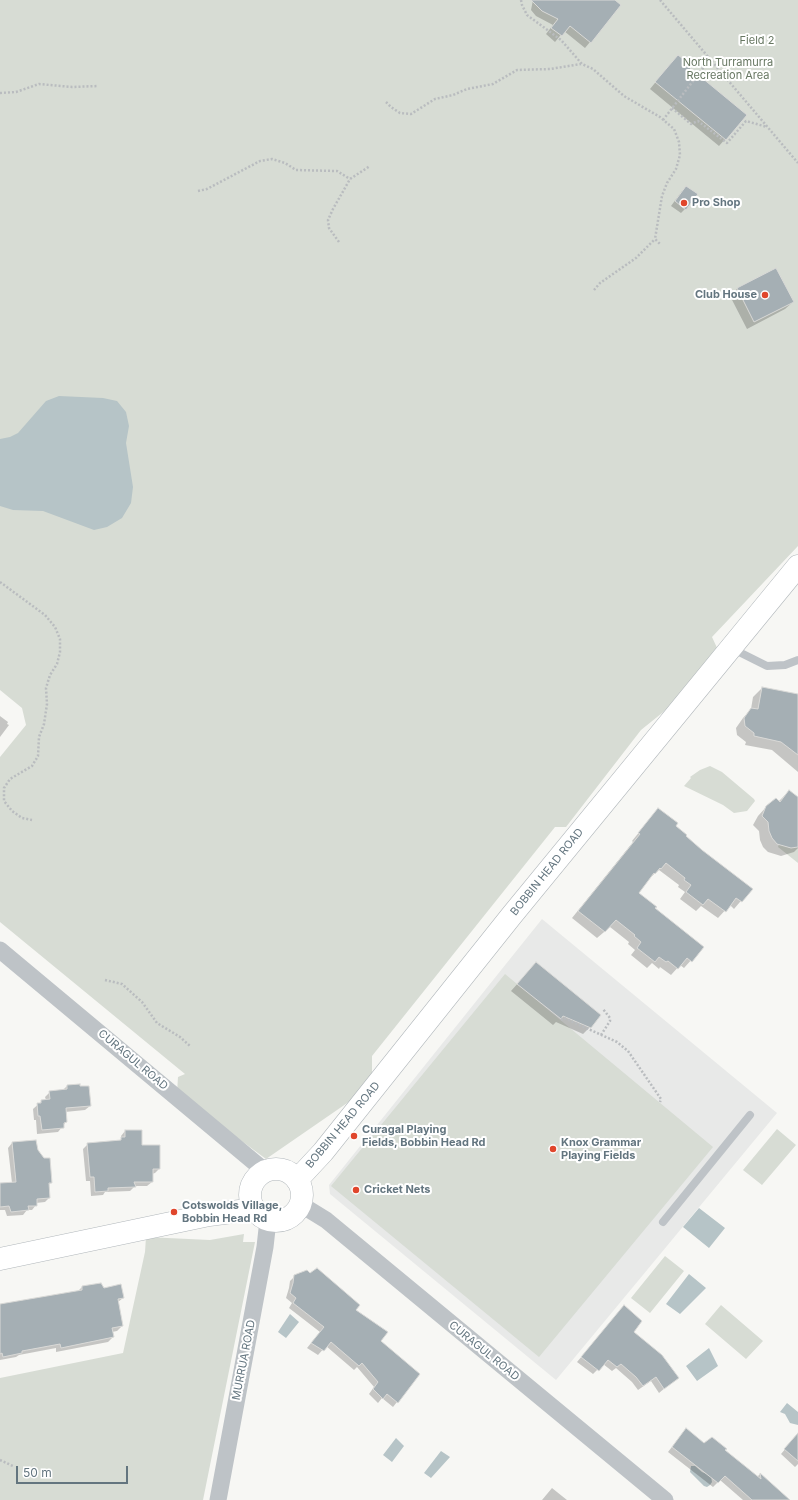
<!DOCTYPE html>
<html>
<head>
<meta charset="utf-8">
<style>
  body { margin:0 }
  #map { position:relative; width:798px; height:1500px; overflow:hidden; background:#f7f7f4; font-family:Inter,sans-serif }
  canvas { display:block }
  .scale { position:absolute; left:16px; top:1466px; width:112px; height:18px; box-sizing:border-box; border:2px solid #63757f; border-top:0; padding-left:5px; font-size:12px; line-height:14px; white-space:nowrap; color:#63757f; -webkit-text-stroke:3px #fff; paint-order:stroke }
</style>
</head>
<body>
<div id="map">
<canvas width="798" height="1500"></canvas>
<div class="scale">50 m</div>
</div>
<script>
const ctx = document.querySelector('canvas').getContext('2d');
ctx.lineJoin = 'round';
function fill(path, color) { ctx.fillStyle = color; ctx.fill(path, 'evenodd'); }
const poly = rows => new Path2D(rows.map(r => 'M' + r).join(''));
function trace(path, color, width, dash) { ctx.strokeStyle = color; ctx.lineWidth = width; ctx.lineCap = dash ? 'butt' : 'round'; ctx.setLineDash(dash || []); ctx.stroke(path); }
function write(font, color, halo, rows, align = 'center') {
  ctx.font = font + ' Inter,sans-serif'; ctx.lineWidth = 4; ctx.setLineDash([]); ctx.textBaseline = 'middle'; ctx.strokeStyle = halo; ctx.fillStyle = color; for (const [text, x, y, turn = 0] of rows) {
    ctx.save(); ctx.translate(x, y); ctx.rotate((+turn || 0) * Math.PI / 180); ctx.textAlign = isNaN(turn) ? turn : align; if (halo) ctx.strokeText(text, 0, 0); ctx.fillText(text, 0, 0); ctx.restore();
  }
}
const built = poly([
  [542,919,777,1113,556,1380,330,1194,329,1185]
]);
const green = poly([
  [0,0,798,0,798,546,712,637,724,663,641,730,566,827,555,827,372,1056,372,1073,353,1099,266,1159,177,1093,178,1077,185,1074,0,922,0,757,26,725,22,708,0,690],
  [710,766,722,772,754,799,755,801,747,811,734,813,723,805,684,786,691,778,690,777,700,770],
  [779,844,791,848,798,846,798,863,778,847],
  [505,974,713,1147,539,1357,331,1186],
  [777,1129,796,1145,762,1185,743,1170],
  [244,1234,243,1242,255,1242,203,1500,0,1500,0,1378,123,1353,145,1252,146,1237,210,1240],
  [665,1256,684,1271,650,1313,631,1298],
  [721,1305,763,1341,746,1359,705,1324]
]);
const water = poly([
  [59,396,103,398,117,401,126,412,129,426,126,443,133,487,131,503,122,518,107,527,94,530,43,511,13,510,0,506,0,439,10,437,18,433,46,401],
  [699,1208,725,1228,709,1248,683,1227],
  [689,1274,706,1288,680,1314,666,1304],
  [290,1314,299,1322,286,1338,278,1332],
  [709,1348,718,1366,697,1381,686,1366],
  [787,1403,798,1412,798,1425,790,1423,785,1414,780,1412],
  [396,1438,404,1446,392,1462,383,1455],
  [441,1451,450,1457,431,1478,424,1473],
  [691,1466,695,1466,702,1472,711,1476,712,1482,710,1485,707,1487,704,1486,690,1472]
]);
const shadow = poly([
  [533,0,613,0,590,42,585,48,564,31,555,42,546,34,553,25,536,16,531,10],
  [672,62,689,68,746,115,719,146,650,89],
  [682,191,685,209,681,213,671,206],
  [776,270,793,302,785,309,747,329,730,296,737,289],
  [762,688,798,695,798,772,772,750,745,745,746,742,737,735,736,728,743,718,751,709,753,697],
  [0,716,8,722,7,724,9,725,0,737],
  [789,791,798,798,798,848,794,852,781,856,768,852,763,847,760,840,759,831,753,825,758,816,767,806,778,802],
  [658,809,684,836,751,889,734,909,730,905,718,918,701,906,696,911,680,899,685,892,678,887,679,885,659,870,647,880,638,893,654,909,703,947,684,968,680,965,671,975,660,967,659,969,652,963,647,968,631,955,635,950,628,944,629,942,610,927,597,938,572,918,633,842,632,841],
  [536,963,590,1027,583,1034,556,1022,553,1025,511,991],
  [67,1086,90,1106,85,1110,65,1112,66,1122,58,1132,37,1134,36,1120,34,1120,33,1109,42,1101,46,1100,45,1097,50,1092,63,1090],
  [125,1131,141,1146,159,1169,155,1173,152,1174,152,1182,147,1186,135,1186,130,1191,105,1192,103,1195,91,1196,90,1181,86,1181,83,1149,88,1144,119,1142,121,1139,121,1136],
  [12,1143,37,1151,51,1183,48,1185,49,1198,45,1202,36,1203,36,1205,32,1210,27,1210,23,1215,7,1216,5,1210,0,1210,0,1184,12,1183,8,1148],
  [295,1276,354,1310,379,1341,397,1402,393,1407,382,1398,378,1403,369,1394,374,1387,357,1367,354,1370,326,1346,318,1355,307,1348,320,1332,289,1308,292,1303,286,1298,289,1288,290,1281],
  [82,1287,103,1289,123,1298,118,1302,122,1326,117,1331,112,1332,113,1337,108,1342,56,1352,56,1348,19,1355,16,1357,0,1360,0,1306,77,1292],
  [624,1306,633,1332,677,1378,659,1393,651,1381,638,1390,632,1382,616,1368,612,1371,603,1364,593,1374,577,1362],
  [682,1434,704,1444,724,1451,757,1477,760,1474,783,1495,778,1500,743,1500,720,1480,713,1487,668,1452],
  [798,1434,798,1464,795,1467,781,1454],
  [552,1488,567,1500,542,1500]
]);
const building = poly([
  [531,0,615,0,621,5,591,43,570,26,562,36,551,28,558,19,542,11,531,0],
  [678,55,692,66,690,68,747,115,726,140,655,82,678,55],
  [686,186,698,194,686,210,675,201,686,186],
  [776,268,794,302,754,322,737,288,776,268],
  [762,687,798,694,798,755,781,742,754,736,754,733,745,726,744,718,751,708,758,709,762,687],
  [789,790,798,797,798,847,791,848,777,844,772,838,769,831,768,822,762,816,766,806,776,798,780,802,789,790],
  [658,808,678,823,676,826,687,835,686,836,702,850,753,889,742,902,736,898,726,912,708,899,703,905,686,892,691,885,684,880,685,878,666,863,661,869,660,868,655,874,654,873,639,893,657,907,655,908,704,947,692,962,687,958,678,969,668,961,666,962,659,957,655,962,637,948,641,942,634,936,635,935,616,920,605,932,578,911,640,834,638,833,658,808],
  [536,962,601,1015,591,1028,563,1016,561,1019,517,984,536,962],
  [80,1084,80,1086,89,1086,91,1106,66,1108,67,1122,64,1123,64,1128,42,1130,40,1116,38,1116,37,1103,41,1103,41,1100,50,1099,49,1091,67,1089,67,1085,80,1084],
  [125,1130,142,1130,142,1145,160,1145,160,1169,153,1169,153,1182,134,1182,136,1187,108,1188,108,1191,95,1192,94,1177,90,1177,87,1143,121,1140,121,1137,125,1137,125,1130],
  [36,1140,38,1150,44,1158,50,1158,52,1183,49,1183,50,1198,37,1199,37,1206,28,1206,29,1210,11,1212,9,1206,0,1207,0,1183,16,1182,12,1142,36,1140],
  [317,1268,360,1305,356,1310,388,1332,381,1341,420,1374,398,1403,387,1394,383,1399,373,1389,378,1382,362,1363,359,1366,331,1342,324,1351,311,1343,324,1327,293,1303,296,1298,290,1293,293,1283,294,1275,307,1270,310,1273,317,1268],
  [101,1283,104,1288,121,1284,124,1298,118,1299,123,1326,112,1328,114,1337,61,1348,60,1344,22,1351,22,1353,3,1357,2,1353,0,1354,0,1304,82,1290,82,1286,101,1283],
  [624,1305,642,1321,634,1332,662,1355,679,1378,664,1389,656,1377,643,1386,636,1377,621,1364,617,1367,608,1360,599,1371,581,1357,624,1305],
  [686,1428,704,1443,712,1437,727,1449,725,1450,761,1479,760,1473,790,1500,752,1500,725,1476,718,1483,672,1447,686,1428],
  [798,1433,798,1461,784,1449,798,1433]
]);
const path = poly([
  [521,0,522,5,527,15,561,40,582,64,593,69,624,96,660,117,674,129,679,142,680,155,676,169,667,183,662,196,655,239,660,244],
  [660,0,798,163],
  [0,93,16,92,39,84,72,87,98,86],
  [386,102,391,107,400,113,411,114,435,99,453,95,467,89,493,84,517,70,550,69,581,64],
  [672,108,691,124,698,121,727,143,746,121,767,127],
  [663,120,710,59],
  [198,191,207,189,260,161,272,159,285,163,296,170,337,171,350,179],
  [339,242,329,228,328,220,333,209,350,179,370,166],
  [594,290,600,283,636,258,655,239],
  [0,582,45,615,55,627,60,639,60,652,57,664,50,675,46,688,47,704,44,724,39,737,38,756,32,766,10,779,4,788,4,801,12,811,22,818,32,820],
  [105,980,122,984,142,1002,157,1023,180,1037,190,1046],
  [561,1020,564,1018,617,1042,628,1051,661,1099,660,1102],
  [601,1035,610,1021,610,1018,603,1009],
  [0,1460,13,1466]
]);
const lane = poly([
  [731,648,767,666,785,665,798,660],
  [663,1222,750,1115]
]);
const street = poly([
  [0,950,266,1172],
  [300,1204,326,1220,665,1500],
  [218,1500,265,1247,268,1220]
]);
const secondary = poly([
  '250 1195a26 26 0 1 1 52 0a26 26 0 1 1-52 0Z',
  [297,1180,323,1152,512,915,798,566],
  [0,1259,209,1215,255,1209]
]);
const markers = [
  [684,203,4,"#e0462c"],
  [765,295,4,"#e0462c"],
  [354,1136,4,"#e0462c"],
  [553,1149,4,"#e0462c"],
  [356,1190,4,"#e0462c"],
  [174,1212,4,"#e0462c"]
];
const parkNames = [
  ["Field 2",757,41],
  ["North Turramurra",728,63],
  ["Recreation Area",728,76]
];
const poiNames = [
  ["Pro Shop",692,203],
  ["Club House",757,295,"right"],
  ["Curagal Playing",362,1130],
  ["Fields, Bobbin Head Rd",362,1143],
  ["Knox Grammar",561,1143],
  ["Playing Fields",561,1156],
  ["Cricket Nets",364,1190],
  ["Cotswolds Village,",182,1206],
  ["Bobbin Head Rd",182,1219]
];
const streetNames = [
  ["BOBBIN HEAD ROAD",547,872,-51],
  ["CURAGUL ROAD",133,1060,40],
  ["BOBBIN HEAD ROAD",343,1125,-50],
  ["CURAGUL ROAD",484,1351,39],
  ["MURRUA ROAD",244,1360,-79]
];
fill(built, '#e8e9e8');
fill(green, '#d7dcd4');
fill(water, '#b6c4c7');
fill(shadow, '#0003');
fill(building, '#a5afb4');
trace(building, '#d9d9d7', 1);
trace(secondary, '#b1b7bb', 23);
trace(path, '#b9bcbf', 2.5, [2, 2]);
trace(lane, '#bec3c7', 8);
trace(street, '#bec3c7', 17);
trace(secondary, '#fff', 22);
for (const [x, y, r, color] of markers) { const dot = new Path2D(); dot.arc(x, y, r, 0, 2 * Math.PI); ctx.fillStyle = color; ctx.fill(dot); trace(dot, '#fff', 1.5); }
write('11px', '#677762', '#fff', parkNames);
write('bold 11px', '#63757f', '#fff', poiNames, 'left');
write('11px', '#63757f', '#fff', streetNames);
</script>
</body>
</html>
